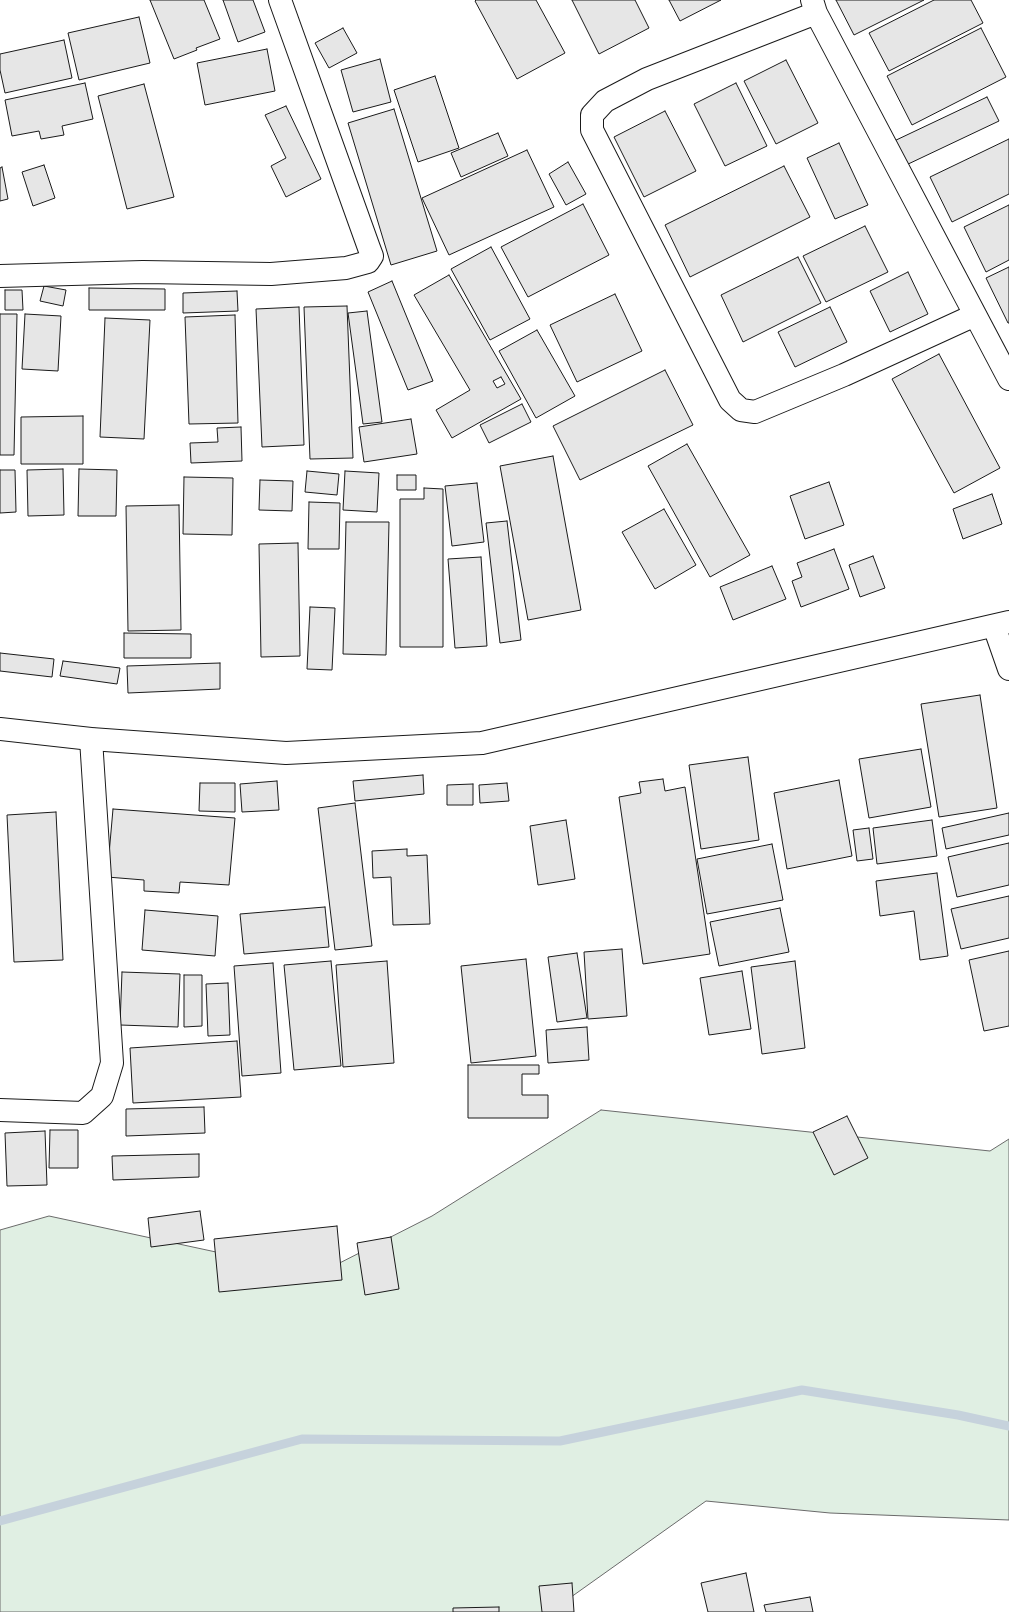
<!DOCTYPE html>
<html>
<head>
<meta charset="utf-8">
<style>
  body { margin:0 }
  canvas { display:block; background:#fff }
</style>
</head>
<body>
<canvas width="1009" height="1612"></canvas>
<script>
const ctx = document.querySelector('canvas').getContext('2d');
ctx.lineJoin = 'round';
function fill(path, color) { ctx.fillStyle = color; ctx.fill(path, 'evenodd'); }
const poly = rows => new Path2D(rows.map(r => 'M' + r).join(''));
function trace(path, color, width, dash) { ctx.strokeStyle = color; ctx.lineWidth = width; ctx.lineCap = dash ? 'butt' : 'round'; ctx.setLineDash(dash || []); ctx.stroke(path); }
const green = poly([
  [601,1110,990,1151,1009,1139,1009,1520,830,1513,706,1501,550,1612,0,1612,0,1230,49,1216,318,1274,432,1216,601,1110]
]);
const stream = poly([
  [0,1521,302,1439,560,1441,802,1390,958,1415,1009,1426]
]);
const building = poly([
  [150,0,204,0,220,39,196,48,197,50,174,59,150,0],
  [223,0,253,0,265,32,238,42,223,0],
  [476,0,536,0,565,53,517,79,475,1,476,0],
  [572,0,635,0,649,28,599,54,572,0],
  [669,0,721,0,680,21,669,0],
  [836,0,924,0,854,35,836,0],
  [934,0,971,0,983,23,889,71,869,33,934,0],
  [139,17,150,63,79,80,68,33,139,17],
  [343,28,357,53,329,68,315,43,343,28],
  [981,28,1006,77,912,125,887,76,981,28],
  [64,40,72,78,5,93,0,70,0,54,64,40],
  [267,49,275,91,205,105,197,63,267,49],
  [380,59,391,102,353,112,341,70,380,59],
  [786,60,818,123,776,144,744,81,786,60],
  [435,76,459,148,418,162,394,90,435,76],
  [85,83,93,119,62,126,64,135,41,139,39,131,12,136,5,100,85,83],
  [736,83,767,146,725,166,694,104,736,83],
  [144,84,174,197,127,209,98,96,144,84],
  [987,97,999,121,904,166,892,142,987,97],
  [286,106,321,179,286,197,271,166,286,158,265,115,286,106],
  [394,109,437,251,391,265,348,123,394,109],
  [665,111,696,171,644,197,614,137,665,111],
  [498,133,508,156,461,177,451,153,498,133],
  [1009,139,1009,194,952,222,930,177,1009,139],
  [839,143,868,205,835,219,807,158,839,143],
  [527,150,554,207,449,255,422,198,527,150],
  [568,162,586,194,566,205,549,174,568,162],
  [44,165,55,198,33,206,22,172,44,165],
  [784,166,810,217,690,277,665,225,784,166],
  [2,167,8,199,0,201,0,168,2,167],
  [583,204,609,255,528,297,501,247,583,204],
  [1009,205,1009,260,986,272,964,227,1009,205],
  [865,226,888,272,826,302,803,256,865,226],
  [491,247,530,319,490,340,451,269,491,247],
  [798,257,821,303,743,342,721,295,798,257],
  [1009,267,1009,323,1008,323,986,278,1009,267],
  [908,272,928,314,890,332,870,291,908,272],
  [449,275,521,399,452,438,436,410,470,390,414,295,449,275],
  [501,377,505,384,497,388,493,381,501,377],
  [392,281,433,381,408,390,368,292,392,281],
  [44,286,66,290,63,306,40,301,44,286],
  [89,288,165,289,165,310,89,310,89,288],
  [5,290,22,290,23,310,5,310,5,290],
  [237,291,238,311,183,313,183,293,237,291],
  [615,294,642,351,577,382,550,325,615,294],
  [347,306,353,458,310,459,304,307,347,306],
  [299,307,304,445,262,447,256,309,299,307],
  [830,307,847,342,795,367,778,332,830,307],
  [367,311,382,422,363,424,348,313,367,311],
  [0,314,17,314,14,455,0,455,0,314],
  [25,314,61,316,58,371,22,369,25,314],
  [235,315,238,423,189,424,185,317,235,315],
  [105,318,150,320,144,439,100,437,105,318],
  [537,330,575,396,536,418,499,351,537,330],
  [939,354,1000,468,954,493,892,379,939,354],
  [665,370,693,425,580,480,553,426,665,370],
  [522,404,531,422,489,443,480,425,522,404],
  [83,416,83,464,21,464,21,417,83,416],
  [411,419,417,454,364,462,359,427,411,419],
  [241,427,242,461,191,463,190,443,218,442,217,428,241,427],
  [687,444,750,555,710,577,648,466,687,444],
  [553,456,581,610,528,620,500,466,553,456],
  [63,469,64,515,28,516,27,470,63,469],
  [79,469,117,470,116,516,78,516,79,469],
  [0,470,15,470,16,512,0,513,0,470],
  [307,471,339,474,337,495,305,492,307,471],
  [345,471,379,473,377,512,343,510,345,471],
  [397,475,416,475,416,490,397,490,397,475],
  [184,477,233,478,232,535,183,534,184,477],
  [260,480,293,481,292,511,259,510,260,480],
  [829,482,844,525,805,539,790,496,829,482],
  [477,483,484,542,452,546,445,486,477,483],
  [424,488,443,489,443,647,400,647,400,499,424,499,424,488],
  [992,494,1002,524,963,539,953,509,992,494],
  [309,502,340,503,339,549,308,549,309,502],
  [179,505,181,630,128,631,126,506,179,505],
  [664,509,696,565,655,589,622,532,664,509],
  [507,521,521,640,500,643,486,523,507,521],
  [346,522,389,522,386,655,343,654,346,522],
  [298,543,300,656,261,657,259,544,298,543],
  [834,549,849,589,801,607,792,581,802,577,797,563,834,549],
  [873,556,885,588,860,597,849,565,873,556],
  [481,557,487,646,455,648,448,559,481,557],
  [772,566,786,599,733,620,720,587,772,566],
  [310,607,335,608,332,670,307,669,310,607],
  [124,633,191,634,191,658,124,658,124,633],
  [0,653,54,659,52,677,0,671,0,653],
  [63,661,120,668,117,684,60,676,63,661],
  [220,663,220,689,128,693,127,666,220,663],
  [980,695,997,808,939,817,921,704,980,695],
  [921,749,931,807,869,818,859,759,921,749],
  [748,757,759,840,701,849,689,765,748,757],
  [423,775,424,794,355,801,353,781,423,775],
  [663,779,665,791,685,787,710,954,643,964,619,797,641,793,639,782,663,779],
  [839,780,852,856,787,869,774,793,839,780],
  [277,781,279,810,242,812,240,784,277,781],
  [200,783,235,783,235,812,199,811,200,783],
  [507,783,509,801,480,803,479,785,507,783],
  [473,784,473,805,447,805,447,785,473,784],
  [355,803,372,946,335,950,318,808,355,803],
  [113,809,235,818,229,885,180,882,179,893,144,891,144,880,107,877,113,809],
  [56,812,63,960,14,962,7,815,56,812],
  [1009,813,1009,835,946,849,942,828,1009,813],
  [566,820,575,879,538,885,530,826,566,820],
  [932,820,937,856,877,864,873,828,932,820],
  [869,828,873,859,857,861,853,830,869,828],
  [1009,843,1009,885,957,897,948,857,1009,843],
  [772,844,783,900,707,914,697,859,772,844],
  [407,849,407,856,427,855,430,924,393,925,391,877,373,878,372,851,407,849],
  [937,873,948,956,920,960,914,911,880,916,876,881,937,873],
  [1009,896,1009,938,961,949,951,909,1009,896],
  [325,907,329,947,244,954,240,914,325,907],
  [780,908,789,952,719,966,710,922,780,908],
  [145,910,218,916,215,956,142,950,145,910],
  [622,949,627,1016,588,1019,584,952,622,949],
  [1009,951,1009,1026,984,1031,969,960,1009,951],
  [577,953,587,1018,557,1022,548,957,577,953],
  [526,959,536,1056,471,1063,461,966,526,959],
  [331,961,341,1066,294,1070,284,965,331,961],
  [387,961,394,1063,343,1067,336,965,387,961],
  [795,961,805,1048,762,1054,751,967,795,961],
  [273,963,281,1073,242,1076,234,966,273,963],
  [742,971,751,1029,709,1035,700,978,742,971],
  [122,972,180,974,178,1027,120,1025,122,972],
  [184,975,202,975,202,1026,184,1027,184,975],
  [228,983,230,1035,208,1036,206,984,228,983],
  [587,1027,589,1060,548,1063,546,1030,587,1027],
  [237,1041,241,1097,133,1103,130,1048,237,1041],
  [468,1065,539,1065,539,1074,522,1074,522,1095,548,1095,548,1118,468,1118,468,1065],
  [204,1107,205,1133,126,1136,126,1109,204,1107],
  [847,1116,868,1158,834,1175,813,1132,847,1116],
  [50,1130,78,1130,78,1168,49,1168,50,1130],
  [45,1131,47,1185,7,1186,5,1133,45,1131],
  [199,1154,199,1177,113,1180,112,1156,199,1154],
  [200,1211,204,1240,151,1247,148,1218,200,1211],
  [337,1226,342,1280,219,1292,214,1239,337,1226],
  [391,1237,399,1289,365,1295,357,1243,391,1237],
  [746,1573,754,1612,708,1612,701,1583,746,1573],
  [572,1583,574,1612,542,1612,539,1586,572,1583],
  [810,1597,813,1612,766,1612,764,1605,810,1597],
  [499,1607,499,1612,453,1612,453,1608,499,1607]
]);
const minor = poly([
  [812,0,816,13,1009,379],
  [816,13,647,79,605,101,592,115,592,130,730,400,741,410,755,412,844,375,975,315],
  [0,276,143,272,271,274,346,268,368,262,372,256,369,248,280,0],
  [994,626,1009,669],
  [0,1110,83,1113,102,1096,112,1063,91,739]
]);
const tertiary = poly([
  [0,729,91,739,286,753,482,743,1009,622]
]);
fill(green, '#e0efe3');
trace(green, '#6a6a6a', 1);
trace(stream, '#c6d2dc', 9);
fill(building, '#e6e6e6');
trace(building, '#1a1a1a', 1);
trace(minor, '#1a1a1a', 24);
trace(tertiary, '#1a1a1a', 24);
trace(minor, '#fff', 22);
trace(tertiary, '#fff', 22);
</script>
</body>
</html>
